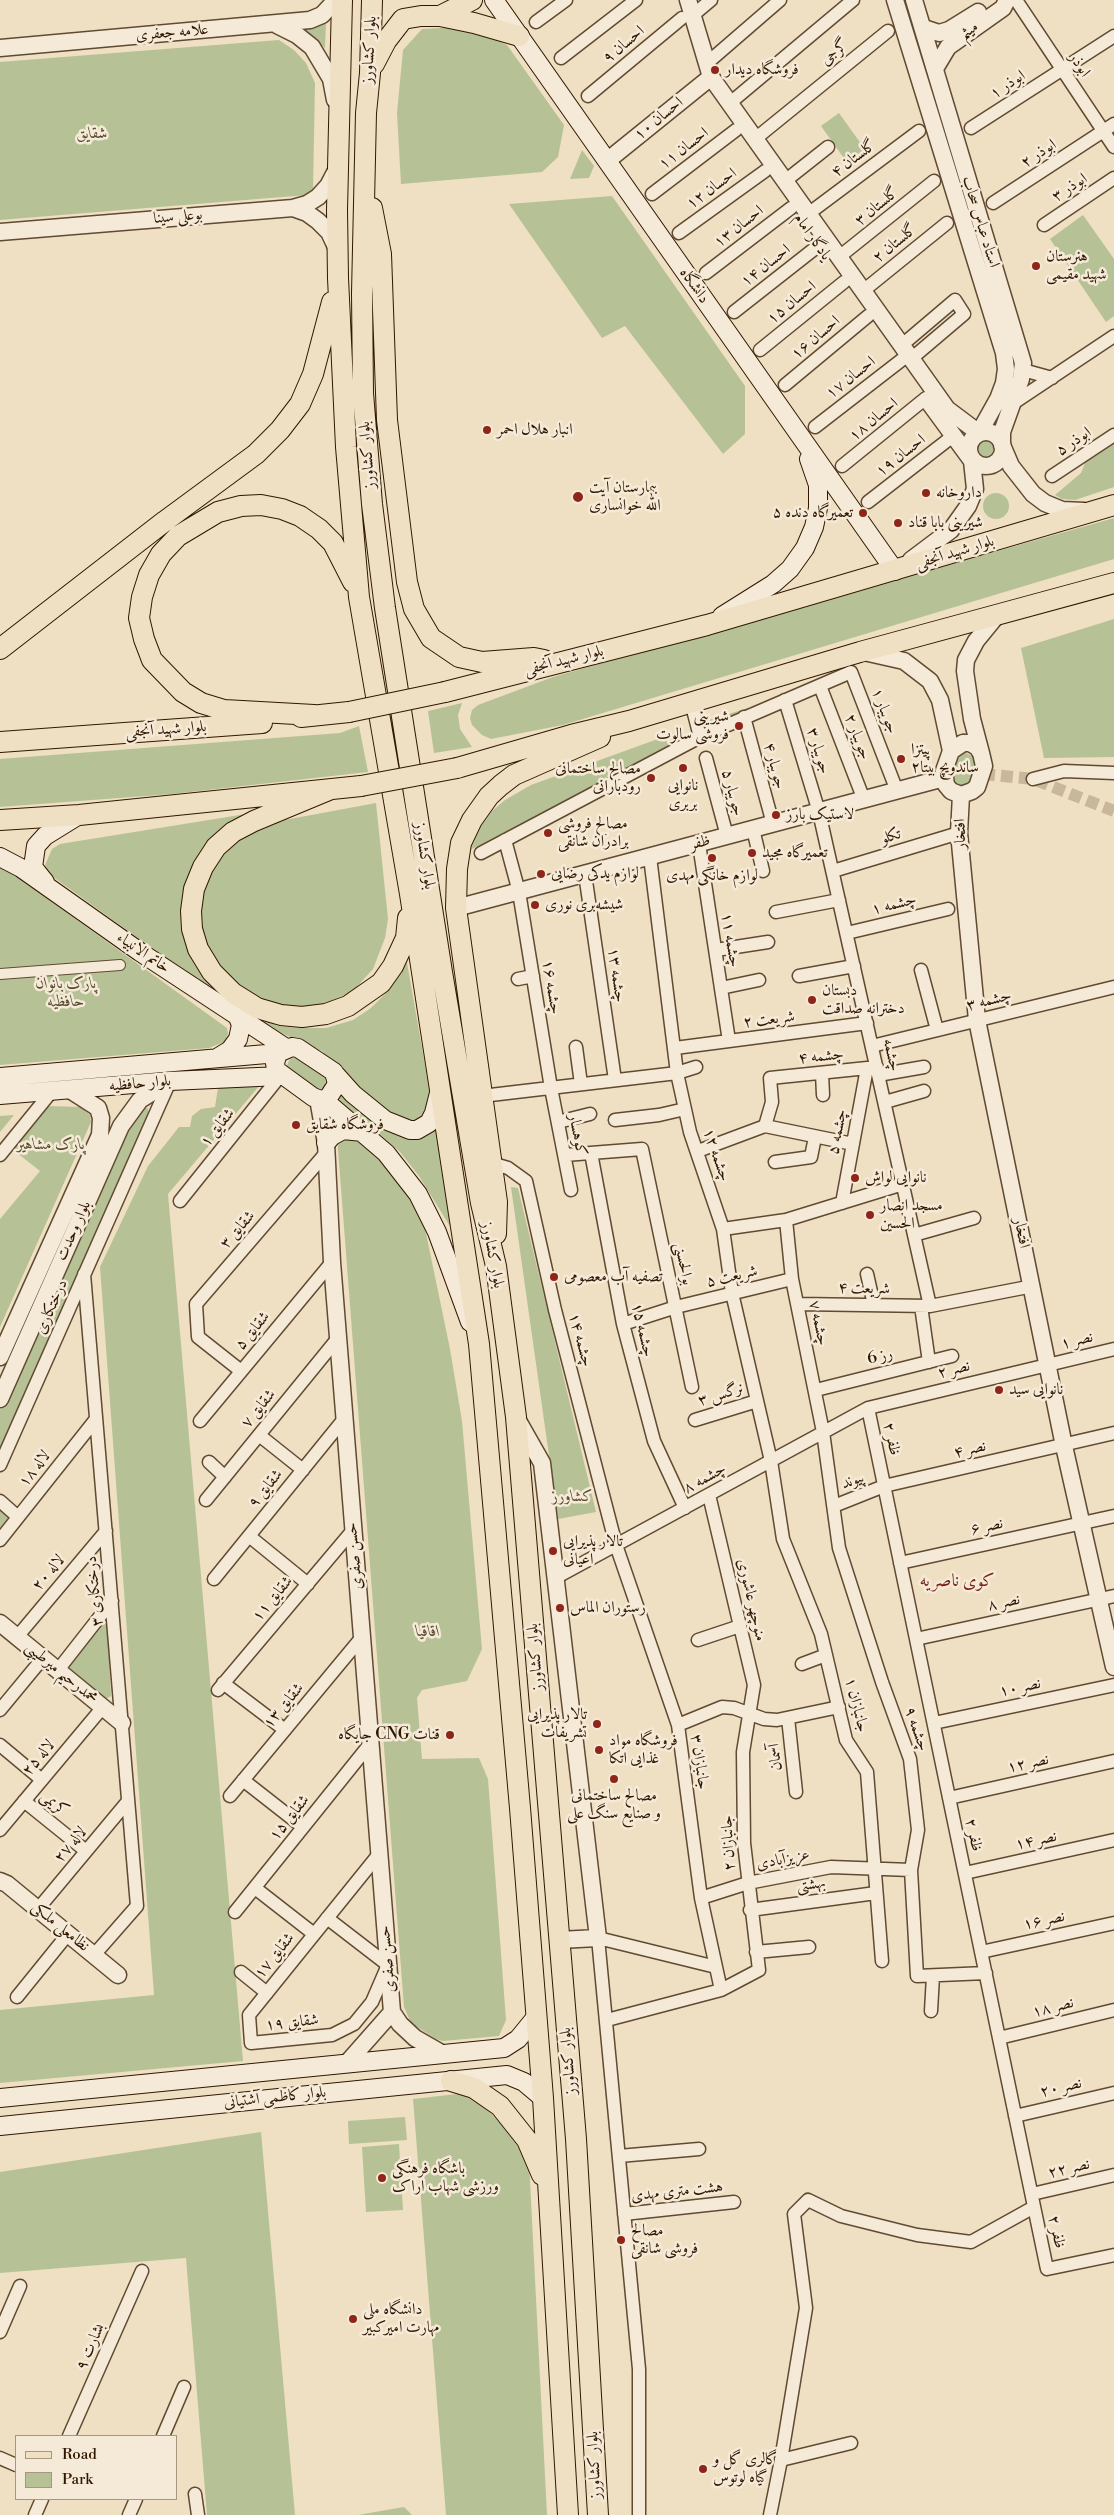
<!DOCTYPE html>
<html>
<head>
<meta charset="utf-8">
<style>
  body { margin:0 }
  #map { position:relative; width:1114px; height:2515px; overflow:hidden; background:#efdfc3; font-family:"Libre Bodoni",serif }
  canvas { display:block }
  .legend { position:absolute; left:15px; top:2435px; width:162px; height:65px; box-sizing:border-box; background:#f5ead8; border:1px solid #a69682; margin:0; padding:6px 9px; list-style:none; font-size:15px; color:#301800 }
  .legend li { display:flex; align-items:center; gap:10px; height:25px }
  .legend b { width:25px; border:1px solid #a69682 }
</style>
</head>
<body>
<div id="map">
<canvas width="1114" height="2515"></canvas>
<ul class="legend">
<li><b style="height:6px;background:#efdfc3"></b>Road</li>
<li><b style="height:14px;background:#b6c296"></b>Park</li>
</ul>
</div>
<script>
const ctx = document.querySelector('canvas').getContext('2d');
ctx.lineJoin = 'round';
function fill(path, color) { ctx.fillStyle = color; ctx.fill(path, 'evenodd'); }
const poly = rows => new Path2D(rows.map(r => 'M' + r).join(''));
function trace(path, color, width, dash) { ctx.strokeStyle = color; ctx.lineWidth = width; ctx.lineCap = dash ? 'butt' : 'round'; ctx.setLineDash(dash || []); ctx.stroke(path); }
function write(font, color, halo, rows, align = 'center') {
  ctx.font = font + ' "Libre Bodoni",Amiri,serif'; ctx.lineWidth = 5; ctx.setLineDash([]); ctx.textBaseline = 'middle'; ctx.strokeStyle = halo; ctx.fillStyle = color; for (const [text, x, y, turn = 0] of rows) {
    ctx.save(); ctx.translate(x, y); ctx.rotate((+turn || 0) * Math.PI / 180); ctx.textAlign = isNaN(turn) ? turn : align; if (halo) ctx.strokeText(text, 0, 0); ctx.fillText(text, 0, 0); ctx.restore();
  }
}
const green = poly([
  [326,22,325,48,304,30],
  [458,27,482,33,507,45,564,125,558,157,542,172,401,184,397,113,403,50,422,29],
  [279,40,294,50,306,63,315,83,313,189,307,195,0,220,0,62],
  [839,113,869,155,851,168,821,126],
  [582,150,594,166,589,178,570,179],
  [612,196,745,386,745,434,723,454,625,326,602,338,509,204],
  [1083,215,1114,259,1114,316,1106,322,1050,239],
  '976 449a9 9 0 1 1 18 0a9 9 0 1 1-18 0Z',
  [1114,443,1114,487,1075,500,1062,499,1055,495,1081,473,1086,461],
  '983 506a13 13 0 1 1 26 0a13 13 0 1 1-26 0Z',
  [1114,518,1114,559,563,725,491,739,482,735,472,725,470,718,472,710,478,705,553,677],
  [1114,619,1114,757,1044,758,1021,648],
  [462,703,458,715,460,729,472,747,434,753,428,711],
  [748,708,749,711,710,728,702,722],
  [359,726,368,772,172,794,0,807,0,759,340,733],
  [677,732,672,745,470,850,482,825,492,811,505,800,531,785],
  [964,752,974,757,975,766,970,781,960,786,954,781,952,772,955,761],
  [376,803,388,919,385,938,373,969,353,991,318,1007,302,1009,269,1004,238,988,209,953,201,934,201,895,207,878,219,858,235,841,253,830,279,821],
  [246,814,211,841,183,904,182,926,187,942,241,1007,277,1026,300,1028,326,1028,353,1020,371,1008,390,989,406,957,430,1093,429,1107,424,1118,416,1123,406,1123,377,1107,322,1051,265,1026,214,993,49,874,45,865,52,849,60,844],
  [0,868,17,877,227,1028,228,1034,224,1042,209,1048,0,1065],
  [297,1057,326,1076,325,1085,322,1089,315,1091,286,1067,290,1059],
  [260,1085,168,1194,243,2061,0,2083,0,2010,154,1995,100,1267,148,1166,179,1127,190,1127,192,1116,201,1109,215,1107,218,1088],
  [342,1091,365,1115,396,1135,419,1138,429,1133,439,1123,456,1236,419,1176,400,1152,367,1123,338,1105],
  [144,1105,148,1109,148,1117,0,1452,0,1410,127,1124],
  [48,1106,80,1107,90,1115,91,1122,0,1327,0,1219,40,1171,12,1149],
  [14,1115,0,1132,0,1116],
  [337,1136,353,1139,362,1144,394,1173,422,1214,450,1349,462,1421,482,1649,467,1681,422,1690,417,1698,422,1759,479,1758,488,1779,506,2020,499,2036,443,2041,436,2039,411,2023,404,2007],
  [511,1187,518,1188,596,1512,558,1519],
  [0,1509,9,1518,0,1529],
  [107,1619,111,1696,104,1700,66,1670],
  [466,2093,480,2102,501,2124,529,2161,547,2515,446,2515,413,2099],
  [405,2117,407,2140,349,2144,348,2121],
  [261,2132,295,2515,207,2515,186,2258,0,2273,0,2172],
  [399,2144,403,2210,366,2212,362,2147],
  [404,2507,412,2515,358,2515]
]);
const minorTunnel = poly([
  [983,774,1033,779,1114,811]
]);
const pedestrian = poly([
  [0,974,120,965]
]);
const minor = poly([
  [1016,0,1114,147],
  [692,16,711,0],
  [536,22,566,0],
  [561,58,636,0],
  [706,64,780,0],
  [588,96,682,18],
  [730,103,853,0],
  [971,128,1114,36],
  [755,139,888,31],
  [785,181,828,147],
  [652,194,736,130],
  [993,203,1114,124],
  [808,214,919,131],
  [1044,225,1114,178],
  [679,233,765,171],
  [839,257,934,181],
  [706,273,791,208],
  [863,291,947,223],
  [734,312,818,246],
  [902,345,955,300,964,314,911,359],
  [760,350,844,282],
  [1023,370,1052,378],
  [785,385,868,316],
  [1012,404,1114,336],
  [815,427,908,355],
  [842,466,926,398],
  [1052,476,1114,435],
  [868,502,953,436],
  [820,686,864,800],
  [785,700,819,812,930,1306],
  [691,702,700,737],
  [744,717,773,824],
  [706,758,727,836],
  [1033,779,1064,771,1114,773],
  [753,829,763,871],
  [505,840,519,892,551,1088,571,1190],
  [699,844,729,1041],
  [481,853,700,737,851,672,897,791],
  [650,857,677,1073,690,1132,723,1229,732,1293,771,1461,783,1539,821,1634,846,1740,867,1772,882,1961],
  [833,871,959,833],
  [585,874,615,1080],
  [776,912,839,900],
  [847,933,948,909],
  [716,950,768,942],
  [921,970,937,1030],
  [799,976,854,966],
  [518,979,533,976],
  [721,988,759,980],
  [872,1046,1114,987],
  [576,1047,581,1084],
  [675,1048,867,1023],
  [822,1073,823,1095],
  [878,1075,924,1067],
  [482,1096,677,1073,696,1067],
  [885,1102,924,1091],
  [615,1120,659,1115,685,1109],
  [558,1122,590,1114],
  [765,1126,772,1102,770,1078,877,1067],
  [765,1126,853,1144],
  [698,1151,765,1126],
  [591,1153,623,1324,654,1441,685,1508],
  [0,1155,52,1091],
  [565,1155,642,1149,692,1387],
  [775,1162,811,1157,815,1137],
  [491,1163,508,1168,526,1181,555,1310,616,1545,678,1725,701,1898,721,1990],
  [180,1201,280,1076],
  [842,1203,867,1068],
  [786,1220,792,1279,823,1432,839,1548,882,1682,910,1759,918,1830,911,1870,917,1976,986,1973],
  [723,1229,786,1220,903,1184],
  [914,1235,974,1218],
  [84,1274,137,1906,94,1955],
  [867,1274,874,1305],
  [798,1304,930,1306,1033,1286],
  [921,1306,929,1362],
  [623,1324,676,1307,792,1279],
  [241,1371,198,1337,196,1304,326,1153],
  [816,1390,952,1356],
  [868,1408,1047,2269,1114,2255],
  [695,1420,757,1401],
  [200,1421,332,1262],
  [259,1435,303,1470],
  [209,1462,225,1477],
  [0,1465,170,1081],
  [206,1500,338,1338],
  [0,1501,18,1517],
  [834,1506,884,1486,1114,1433],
  [249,1536,308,1584],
  [0,1540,96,1419],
  [900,1563,1114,1516],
  [557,1577,868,1408,1114,1349],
  [214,1579,344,1419],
  [17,1637,106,1531],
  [916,1639,1114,1596],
  [698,1640,740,1626],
  [802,1664,826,1655],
  [58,1670,112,1601],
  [223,1683,285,1730],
  [218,1690,353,1530],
  [0,1710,43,1658],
  [788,1718,796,1792],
  [934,1723,1114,1685],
  [678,1725,722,1707,734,1708,764,1719,777,1720,839,1707],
  [0,1745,42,1780],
  [243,1780,303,1827],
  [230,1796,362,1637],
  [949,1798,1114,1761],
  [24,1801,86,1851],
  [0,1830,103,1707],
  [965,1873,1114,1840],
  [255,1888,314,1934],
  [701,1898,748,1883,831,1867,911,1870],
  [38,1909,128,1801],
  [750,1910,876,1893],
  [235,1912,370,1744],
  [327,1918,388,1965,372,2002,354,2024,332,2035,251,2043,249,2015,379,1854],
  [756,1952,809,1947],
  [981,1952,1114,1923],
  [241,1972,267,1993],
  [17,1997,68,1934],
  [931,2011,933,1976],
  [607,2020,721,1990,759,1970,744,1843,743,1752,754,1685,709,1495],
  [999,2038,1114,2010],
  [1015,2116,1114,2093],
  [619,2156,699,2149],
  [1032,2194,1114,2175],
  [624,2214,734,2202],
  [0,2332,20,2286],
  [69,2436,142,2271],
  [163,2436,184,2387],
  [0,2458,16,2465],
  [781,2460,851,2443],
  [195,2494,198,2515],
  [35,2515,42,2499],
  [129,2515,136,2499],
  [639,2515,639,2369,598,1938,716,1967],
  [770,2515,781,2460,806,2308,794,2214,808,2200,841,2216,917,2235,971,2242,1034,2207]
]);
const tertiary = poly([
  [688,0,711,77,947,409,979,433,998,399,1004,383,1006,369,1004,353,895,0],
  [914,0,1023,363,1021,379,1002,432,1002,445,1011,466,1033,494,1045,503,1062,510,1084,511],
  [277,25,297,35,312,47,331,79,335,100],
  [924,28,939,33,949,30,978,12],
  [0,48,310,20,322,15,336,0],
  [936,67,948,47,1003,8,1007,0],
  [607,161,711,77],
  [293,208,307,213,318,221,329,232,337,249],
  [0,232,293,208,307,204,318,197,328,186,338,167],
  '969 449a17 17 0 1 1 34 0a17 17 0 1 1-34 0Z',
  [911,560,951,530,968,506,975,489,972,461,928,401],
  [864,652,904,661,930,681,940,700,951,751],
  [963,743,970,743,977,747,981,753,984,766,977,787,972,791,961,795,951,791,946,785,944,771,951,751,963,743],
  [981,753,972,719,965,671,966,660,976,641,998,614],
  [961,795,959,833,977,1020,1064,1446,1114,1667],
  [456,908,944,778],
  [318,1099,326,1143,332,1262,392,2012,400,2024,415,2038,443,2054],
  [0,1357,100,1135,101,1118,98,1108,70,1090],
  [0,1399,121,1126,140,1100,170,1081],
  [517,1419,542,1463,598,1938,559,1940],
  [0,1623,122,1723],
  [0,1881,7,1884,118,1975],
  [347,2063,392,2012]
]);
const secondary = poly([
  [494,0,895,571],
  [722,616,773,584,790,569,805,548,814,527,818,508,818,485,809,459],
  [0,857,21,868,140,952,286,1048],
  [45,882,33,867,36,846,45,836,79,815],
  [292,1047,298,1048,334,1072,337,1084,328,1098,321,1100,313,1097,276,1070,275,1063,278,1053,292,1047],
  [217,1058,230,1050,238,1039,241,1025,237,1015],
  [336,1075,353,1094,385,1120,410,1130,417,1130,429,1123,434,1113,439,1093],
  [0,1077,278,1053],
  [0,1095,170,1081,280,1076],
  [324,1100,386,1153,418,1194,437,1232,470,1322],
  [326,1143,332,1136,343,1130,363,1132],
  [0,2098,504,2048,518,2039,536,2017],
  [0,2126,507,2075,524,2082,543,2098]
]);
const primary = poly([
  [342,0,337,210,338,278,346,447,359,597,410,894,479,1344,520,1808,543,2098,568,2515],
  [372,0,370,73,366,113,362,293,363,393,372,504,385,608,442,972,481,1203,496,1266,516,1417,576,2139,598,2515],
  [440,16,472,0],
  [374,64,386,41,403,19,421,16,440,16,474,23,519,36],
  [372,208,381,254,387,420,407,582,414,609,431,638,459,657,482,662,534,658,544,660],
  [0,649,165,521,256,454,280,430,300,404,313,374,332,302],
  [445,692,707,625,1114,505],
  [314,715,224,710,201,703,183,692,152,660,144,639,139,618,142,597,149,575,161,554,178,536,218,512,241,506,261,505,282,509,300,516,319,529,333,543,353,582],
  [301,717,349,712],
  [0,742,262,723],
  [457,768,571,735,629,721,860,652,1114,583],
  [331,789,254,821,233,832,216,847,203,867,194,889,191,911,192,929,198,949,212,972,233,993,257,1008,281,1015,302,1017,326,1014,348,1006,381,983,393,966,406,938,408,918],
  [0,820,79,815,361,786],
  [496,1234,497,1202,456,908,457,869,461,843,472,820,489,796,501,785,514,775,600,737],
  [451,2081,474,2088,500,2106,527,2140,542,2175]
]);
const primaryBridge = poly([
  [349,712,445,692],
  [361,786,457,768]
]);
const markers = [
  [715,70,5,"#8f2418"],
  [1036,266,5,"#8f2418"],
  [487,430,5,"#8f2418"],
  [926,493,5,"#8f2418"],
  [578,497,6,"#8f2418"],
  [863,513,5,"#8f2418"],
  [898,523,5,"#8f2418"],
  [739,726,5,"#8f2418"],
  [901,759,5,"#8f2418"],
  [683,768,5,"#8f2418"],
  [651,778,5,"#8f2418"],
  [776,815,5,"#8f2418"],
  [548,833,5,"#8f2418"],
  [752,853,5,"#8f2418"],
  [712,858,5,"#8f2418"],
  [541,874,5,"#8f2418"],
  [535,905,5,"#8f2418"],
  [812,1000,5,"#8f2418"],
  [296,1125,5,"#8f2418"],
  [855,1178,5,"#8f2418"],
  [870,1215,5,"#8f2418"],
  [554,1277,5,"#8f2418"],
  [999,1390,5,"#8f2418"],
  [553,1551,5,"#8f2418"],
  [560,1608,5,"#8f2418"],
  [597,1724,5,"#8f2418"],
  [450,1735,5,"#8f2418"],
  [599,1750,5,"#8f2418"],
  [614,1779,5,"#8f2418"],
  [382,2178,5,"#8f2418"],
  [621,2240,5,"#8f2418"],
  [353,2319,5,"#8f2418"],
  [703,2469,5,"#8f2418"]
];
const streetNames = [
  ["میثم",969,31,-35],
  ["علامه جعفری",172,33,-5],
  ["احسان ۹",624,45,-40],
  ["بلوار کشاورز",370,50,-87],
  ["گرجی",835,53,-39],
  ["ابوذر",1079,65,56],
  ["ابوذر ۱",1008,85,-33],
  ["احسان ۱۰",659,119,-39],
  ["احسان ۱۱",684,149,-37],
  ["ابوذر ۲",1039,154,-33],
  ["گلستان ۴",854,159,-37],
  ["ابوذر ۳",1070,188,-33],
  ["احسان ۱۲",712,189,-36],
  ["گلستان ۳",877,207,-39],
  ["بوعلی سینا",178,217,-5],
  ["استاد عباس سحاب",980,222,73],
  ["احسان ۱۳",739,227,-38],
  ["یادگار امام",812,237,55],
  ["گلستان ۲",895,244,-39],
  ["احسان ۱۴",766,266,-38],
  ["دانشگاه",694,286,55],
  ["احسان ۱۵",792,303,-39],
  ["احسان ۱۶",816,338,-40],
  ["احسان ۱۷",851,378,-38],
  ["احسان ۱۸",874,420,-39],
  ["ابوذر ۵",1074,442,-34],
  ["بلوار کشاورز",368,455,-95],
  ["احسان ۱۹",901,456,-38],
  ["بلوار شهید آنجفی",955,553,-17],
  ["بلوار شهید آنجفی",564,661,-14],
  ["جویبار ۱",884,711,69],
  ["بلوار شهید آنجفی",166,730,-4],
  ["جویبار ۲",857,737,69],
  ["جویبار ۳",818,751,73],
  ["جویبار ۴",774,766,75],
  ["جویبار ۵",732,793,75],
  ["افتخار",961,834,-91],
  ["تکلو",891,837,-17],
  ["ظفر",700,843,-15],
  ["بلوار کشاورز",424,856,81],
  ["چشمه ۱",894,905,-14],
  ["چشمه ۱۱",730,940,81],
  ["خاتم الانبیاء",143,953,34],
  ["چشمه ۱۳",616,975,82],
  ["چشمه ۱۶",551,987,81],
  ["چشمه ۳",989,1001,-14],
  ["شریعت ۲",769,1020,-7],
  ["چشمه",891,1055,77],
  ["چشمه ۴",821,1057,-6],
  ["بلوار حافظیه",140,1084,-5],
  ["شقایق ۱",218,1128,-51],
  ["چشمه ۵",838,1132,-79],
  ["کوهسار",577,1135,79],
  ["چشمه ۱۲",716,1155,71],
  ["شقایق ۳",238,1230,-49],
  ["بلوار وحدت",74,1231,-66],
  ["افتخار",1021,1233,78],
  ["بلوار کشاورز",492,1255,79],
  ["بوالحسنی",683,1264,78],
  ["شریعت ۵",732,1277,-13],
  ["شریعت ۴",864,1289,1],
  ["درختکاری",52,1307,-66],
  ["چشمه ۷",818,1323,78],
  ["چشمه ۱۵",642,1330,77],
  ["شقایق ۵",253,1331,-50],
  ["چشمه ۱۴",580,1340,75],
  ["نصر ۱",1077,1341,-13],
  ["رز 6",880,1357,-14],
  ["نصر ۲",954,1370,-14],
  ["نرگس ۳",721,1395,-17],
  ["شقایق ۷",259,1409,-51],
  ["ظفر ۲",891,1439,78],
  ["نصر ۴",970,1450,-13],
  ["لاله ۱۸",35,1469,-52],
  ["چشمه ۸",705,1479,-29],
  ["پیوند",853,1481,-21],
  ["شقایق ۹",266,1489,-51],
  ["نصر ۶",987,1527,-12],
  ["حسن صفری",355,1556,-95],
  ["لاله ۲۰",49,1573,-50],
  ["درختکاری ۳",95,1591,-95],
  ["شقایق ۱۱",273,1599,-50],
  ["منوچهر عاشوری",751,1600,77],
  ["نصر ۸",1004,1603,-12],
  ["بلوار کشاورز",536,1657,-95],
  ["محمدرحیم میرطیبی",61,1673,39],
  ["نصر ۱۰",1020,1688,-12],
  ["جانبازان ۱",856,1705,76],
  ["شقایق ۱۳",284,1706,-50],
  ["چشمه ۹",916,1729,71],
  ["آسمان",776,1757,-96],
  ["لاله ۲۵",39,1758,-50],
  ["جانبازان ۳",699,1762,82],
  ["نصر ۱۲",1028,1764,-12],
  ["کریمی",54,1804,39],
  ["شقایق ۱۵",290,1818,-51],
  ["ظفر ۲",973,1835,78],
  ["نصر ۱۴",1036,1841,-12],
  ["جانبازان ۲",729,1843,-93],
  ["لاله ۲۷",71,1845,-50],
  ["عزیزآبادی",783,1860,-11],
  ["بهشتی",811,1885,-8],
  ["نصر ۱۶",1044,1921,-12],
  ["نظامعلی ملکی",60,1927,39],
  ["شقایق ۱۷",275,1956,-51],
  ["حسن صفری",388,1959,-95],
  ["نصر ۱۸",1053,2008,-14],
  ["شقایق ۱۹",292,2023,-6],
  ["بلوار کشاورز",569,2061,-95],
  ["نصر ۲۰",1061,2088,-13],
  ["بلوار کاظمی آشتیانی",275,2098,-6],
  ["نصر ۲۲",1069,2169,-13],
  ["هشت متری مهدی",677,2192,-6],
  ["ظفر ۲",1056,2232,78],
  ["بشارت ۹",91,2347,-66],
  ["بلوار کشاورز",595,2465,-93]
];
const poiNames = [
  ["فروشگاه دیدار",725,70],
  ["هنرستان",1046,257],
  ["شهید مقیمی",1046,275],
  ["انبار هلال احمر",497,430],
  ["بیمارستان آیت",589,488],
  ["الله خوانساری",589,506],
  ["داروخانه",936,493],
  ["تعمیرگاه دنده ۵",853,513,"right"],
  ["شیرینی بابا قناد",908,523],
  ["شیرینی",729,717,"right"],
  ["فروشی سالوت",729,735,"right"],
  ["پیتزا",911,750],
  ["ساندویچ بیتا۲",911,768],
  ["مصالح ساختمانی",641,769,"right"],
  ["رودبارانی",641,787,"right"],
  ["نانوایی",683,786,"center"],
  ["بربری",683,804,"center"],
  ["لاستیک بارز",786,815],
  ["مصالح فروشی",558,824],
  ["برادران شانقی",558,842],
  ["تعمیرگاه مجید",762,853],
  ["لوازم یدکی رضایی",551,874],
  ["لوازم خانگی مهدی",712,876,"center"],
  ["شیشه‌بری نوری",545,905],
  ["دبستان",822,991],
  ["دخترانه صداقت",822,1009],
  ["فروشگاه شقایق",306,1125],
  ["نانوایی لواش",865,1178],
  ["مسجد انصار",880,1206],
  ["الحسین",880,1224],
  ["تصفیه آب معصومی",564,1277],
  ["نانوایی‌ سید",1009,1390],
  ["تالار پذیرایی",563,1542],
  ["اعیانی",563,1560],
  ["رستوران الماس",570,1608],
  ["تالار پذیرایی",587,1715,"right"],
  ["تشریفات",587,1733,"right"],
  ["جایگاه CNG قنات",440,1735,"right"],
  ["فروشگاه مواد",609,1741],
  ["غذایی اتکا",609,1759],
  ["مصالح ساختمانی",614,1796,"center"],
  ["و صنایع سنگ علی",614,1814,"center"],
  ["باشگاه فرهنگی",392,2169],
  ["ورزشی شهاب اراک",392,2187],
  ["مصالح",631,2231],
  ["فروشی شانقی",631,2249],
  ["دانشگاه ملی",363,2310],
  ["مهارت امیرکبیر",363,2328],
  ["گالری گل و",713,2460],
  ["گیاه لوتوس",713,2478]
];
const parkNames = [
  ["شقایق",92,134],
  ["پارک بانوان",66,984],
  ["حافظیه",66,1002],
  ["پارک مشاهیر",51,1145],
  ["کشاورز",573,1497],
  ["اقاقیا",428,1632]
];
const neighbourhoodNames = [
  ["کوی ناصریه",957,1582]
];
fill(green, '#b6c296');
trace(minorTunnel, '#c9b79c', 12, [12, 6]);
trace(pedestrian, '#604a31', 12);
trace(minor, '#604a31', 15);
trace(tertiary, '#604a31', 19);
trace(secondary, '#301800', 20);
trace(primary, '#301800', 22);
trace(pedestrian, '#f5ead8', 10);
trace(minor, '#f5ead8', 12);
trace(tertiary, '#f5ead8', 16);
trace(secondary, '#f5ead8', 18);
trace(primary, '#efdfc3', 20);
trace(primaryBridge, '#301800', 22, []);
trace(primaryBridge, '#efdfc3', 20);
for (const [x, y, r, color] of markers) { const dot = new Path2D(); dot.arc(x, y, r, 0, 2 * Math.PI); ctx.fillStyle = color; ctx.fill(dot); trace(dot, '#f5ead8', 2); }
write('16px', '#301800', '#f5ead8', streetNames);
write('16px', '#301800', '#f5ead8', poiNames, 'left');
write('italic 16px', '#584b2d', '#f5ead8', parkNames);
write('18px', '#7a1f14', '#f5ead8', neighbourhoodNames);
</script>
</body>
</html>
